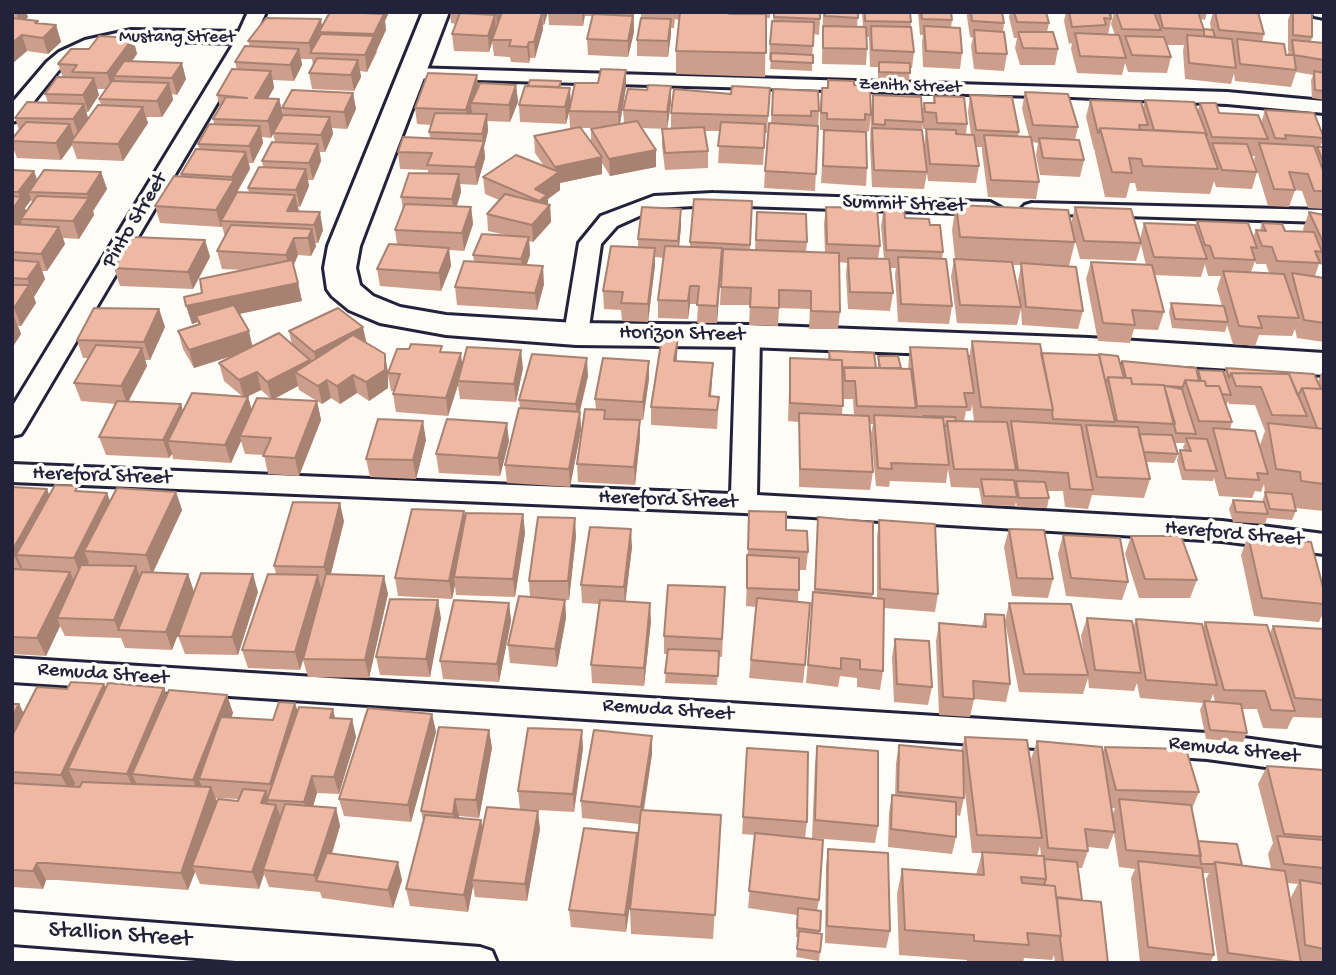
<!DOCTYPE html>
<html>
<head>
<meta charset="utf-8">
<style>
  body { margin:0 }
  #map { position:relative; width:1336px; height:975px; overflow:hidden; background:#fdfcf7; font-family:"Gochi Hand",sans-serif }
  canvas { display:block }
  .frame { position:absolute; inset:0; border:14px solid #22223b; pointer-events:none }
</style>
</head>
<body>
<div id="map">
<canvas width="1336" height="975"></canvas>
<div class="frame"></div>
</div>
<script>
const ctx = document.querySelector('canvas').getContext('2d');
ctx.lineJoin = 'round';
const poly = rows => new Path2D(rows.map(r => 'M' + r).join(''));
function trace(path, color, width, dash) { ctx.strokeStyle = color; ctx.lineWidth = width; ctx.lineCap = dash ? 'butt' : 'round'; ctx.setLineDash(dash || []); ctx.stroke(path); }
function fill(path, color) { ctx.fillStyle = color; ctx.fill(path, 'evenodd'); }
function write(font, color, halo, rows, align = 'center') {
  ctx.font = font + ' "Gochi Hand",sans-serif'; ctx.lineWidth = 7; ctx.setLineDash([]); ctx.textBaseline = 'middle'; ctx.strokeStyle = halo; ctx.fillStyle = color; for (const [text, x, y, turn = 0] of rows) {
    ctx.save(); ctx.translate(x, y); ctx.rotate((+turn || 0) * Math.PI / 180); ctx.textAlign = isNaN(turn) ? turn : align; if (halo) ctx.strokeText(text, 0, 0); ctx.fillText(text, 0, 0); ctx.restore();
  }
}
const street = poly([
  [248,12,266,12,248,51,25,428,21,434,12,436,12,407,234,43,131,40,97,48,71,60,59,70,19,120,12,122,12,103,47,62,59,52,85,40,131,30,239,32,248,12],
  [1312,12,1324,12,1324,18,1314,16,1312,12],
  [412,68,1227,92,1324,101,1324,113,1227,104,1072,97,405,78,403,74,412,68],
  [713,193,990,202,1001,208,990,214,713,205,657,208,617,226,601,244,588,334,584,339,576,341,568,339,564,334,579,243,601,216,654,196,713,193],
  [1032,203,1324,210,1324,222,1025,213,1021,209,1025,205,1032,203],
  [748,329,756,331,760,336,757,495,1222,521,1324,534,1324,554,1222,541,744,513,12,482,12,464,731,494,736,336,740,331,748,329],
  [12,658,1207,733,1324,749,1324,775,1207,759,12,682,12,658],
  [12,912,480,947,492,951,497,963,262,963,12,944,12,912]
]);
const secondary = poly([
  [423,12,449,12,360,246,356,268,360,285,373,296,400,307,446,315,576,323,748,325,1089,338,1324,353,1324,375,1089,360,748,347,576,345,446,335,380,323,349,310,332,296,327,289,324,268,328,246,423,12]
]);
const wall = poly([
  [12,12,26,12,28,17,26,19,38,21,39,24,56,25,61,42,48,54,27,51,14,62,12,62],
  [330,12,389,12,385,21,386,30,376,50,377,52,367,72,360,71,361,77,354,91,312,89,309,73,313,65,312,59,301,59,302,65,294,81,273,80,274,88,268,98,279,99,283,115,282,108,353,93,356,109,347,129,332,128,333,134,325,152,320,152,321,161,313,180,308,180,309,186,300,207,298,207,299,211,323,230,318,243,315,243,316,246,311,256,298,255,294,265,302,301,239,314,253,346,292,345,289,331,366,343,388,372,443,352,462,365,523,368,516,402,460,399,458,385,448,416,396,412,393,394,394,391,391,391,388,375,388,388,369,401,357,393,340,404,331,398,322,404,299,390,298,386,274,399,317,401,321,420,299,476,268,474,264,455,245,454,241,441,231,463,173,459,172,454,169,458,106,455,99,437,116,404,81,401,74,383,89,358,83,358,77,340,159,309,165,327,150,360,145,360,147,366,128,402,181,404,183,411,242,396,224,381,219,363,235,355,194,368,183,349,178,331,198,325,198,322,192,324,202,293,243,270,222,269,217,251,225,237,222,226,221,227,160,223,155,206,181,176,181,174,199,149,198,144,214,124,213,119,220,107,217,95,237,70,235,62,250,47,248,41,322,26],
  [273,134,275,142,262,161,263,167,248,188,249,193,237,193,250,169,249,163,253,163,263,143,262,137,271,138],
  [261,390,270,398,252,410,248,397,247,397],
  [450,12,548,12,544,25,543,25,543,29,535,58,530,58,529,63,511,62,510,57,494,56,492,41,489,52,454,51,452,34,456,24,451,23],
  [548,12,593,12,592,16,585,16,583,26,549,25],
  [595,12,634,12,634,32,628,57,588,55,587,39],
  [641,12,723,12,723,13,729,14,729,12,770,12,770,18,766,18,765,77,676,74,676,51,679,20,675,19,674,28,671,28,668,57,637,56,637,40,641,18],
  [774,12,820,19,819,35,813,34,812,71,770,69,771,60,769,60,770,44],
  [823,12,858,12,857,27,863,27,862,12,910,12,911,27,914,52,912,68,910,68,909,81,878,80,878,67,870,67,869,37,867,37,867,49,866,65,822,64],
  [918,12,951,12,952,20,951,28,962,53,960,69,923,67,922,42,923,35,920,35],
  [967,12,1002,12,1004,23,1003,32,1007,54,1004,71,974,69,971,46,973,38,970,37,967,17],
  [1010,12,1046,12,1049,23,1047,32,1058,49,1055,65,1020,65,1015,48,1017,38,1014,38,1009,17],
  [1066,12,1113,12,1108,34,1115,35,1111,24,1114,12,1207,12,1205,20,1201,19,1204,29,1211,29,1210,23,1213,12,1258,12,1264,34,1262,42,1287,55,1289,51,1288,51,1288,20,1291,12,1312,12,1312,37,1311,42,1324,43,1324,100,1312,98,1311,80,1313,75,1296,72,1291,87,1235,81,1234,73,1231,84,1185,79,1183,51,1184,45,1167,45,1171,57,1167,73,1128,72,1125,63,1122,75,1077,73,1071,49,1072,43,1069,44,1064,21],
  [133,38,137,54,132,61,186,79,177,95,172,94,173,100,162,117,146,117,148,123,123,161,77,159,72,145,61,160,17,158,12,145,12,139,19,130,15,118,48,103,45,94,63,78,58,64,89,49],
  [97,89,106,89,99,99,101,105,88,119,86,112,88,112,99,95],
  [626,70,626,87,620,124,624,123,623,110,671,103,667,129,641,128,656,150,656,167,610,176,602,163,602,174,560,183,560,190,548,199,548,204,550,205,551,222,533,242,529,241,530,255,526,265,544,284,537,310,457,305,455,287,474,262,473,255,506,235,488,231,487,214,499,200,485,194,483,177,544,166,535,153,534,136,576,128,570,128,569,112,566,124,520,122,519,105,561,81,561,87,571,102,598,83],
  [581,128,593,128,591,129,591,143],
  [828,80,854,85,864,91,871,111,873,95,922,114,924,103,933,103,934,96,967,124,966,135,971,135,968,112,970,95,1019,132,1018,136,1029,137,1022,109,1025,92,1078,127,1075,140,1084,160,1080,177,1040,175,1036,155,1038,143,1032,142,1039,182,1036,199,988,197,982,152,982,147,976,147,979,166,976,183,928,181,927,173,924,189,872,187,870,145,871,116,869,131,864,132,867,168,866,186,821,183,824,130,826,130,820,130,820,105,822,88,827,88],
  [922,125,923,129,926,129,924,146,922,130],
  [516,85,518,102,510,122,487,121,488,131,484,147,485,158,477,185,460,184,461,192,456,206,471,207,473,224,464,251,449,250,451,266,441,291,380,286,377,269,397,244,395,230,403,210,401,197,428,173,428,170,400,169,398,152,430,138,429,132,431,125,417,124,415,108,478,86],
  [770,88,767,133,765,133,763,165,718,163,720,131,705,131,708,151,708,168,665,170,662,146,662,129,671,128,671,113,731,94],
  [773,89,819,111,815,191,764,188,765,171,771,123],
  [1090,100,1143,108,1145,100,1198,110,1200,103,1219,113,1261,123,1265,110,1324,138,1320,147,1324,147,1324,209,1308,208,1302,191,1295,190,1289,207,1268,206,1254,160,1255,156,1251,156,1257,172,1252,189,1216,187,1214,181,1210,194,1137,191,1135,183,1130,183,1126,198,1105,197,1095,153,1095,150,1094,150,1086,117],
  [12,170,34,171,37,180,101,172,107,189,93,211,94,215,79,239,63,238,65,244,47,271,42,271,45,279,34,297,36,303,21,326,18,326,21,334,12,348],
  [31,200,32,202,26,211,25,208],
  [752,201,750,250,755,250,757,212,807,242,806,252,825,253,824,224,826,207,880,246,878,259,884,259,881,226,884,208,905,218,930,225,943,252,942,259,952,306,949,324,898,322,895,274,896,268,890,268,893,293,890,311,848,309,846,275,847,263,839,262,840,312,838,329,809,329,810,309,779,308,778,326,749,325,750,305,720,305,722,261,717,323,697,323,698,304,690,304,688,319,658,318,658,300,664,258,655,257,655,265,648,322,622,321,621,310,604,309,603,291,638,247,638,239,681,226,679,247,690,247,690,242],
  [956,205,1071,224,1075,207,1140,239,1144,223,1195,226,1197,221,1253,237,1256,230,1260,230,1262,223,1285,231,1304,232,1303,229,1309,212,1324,215,1324,265,1319,264,1315,276,1324,278,1324,342,1297,338,1295,329,1292,336,1259,335,1255,346,1233,344,1227,325,1225,332,1172,328,1169,312,1171,303,1222,306,1217,289,1221,276,1208,276,1205,264,1201,277,1154,275,1164,312,1158,330,1134,329,1130,343,1098,341,1086,279,1091,262,1146,265,1141,245,1136,261,1080,259,1072,229,1075,242,1069,266,1083,311,1078,329,1022,325,1021,309,1017,325,957,323,951,277,954,259,955,259,952,230],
  [1255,261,1256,264,1266,264,1269,273,1251,272],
  [1013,265,1021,265,1018,281,1020,300],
  [205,240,210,257,193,289,120,286,114,268],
  [972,341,1121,367,1122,361,1197,373,1198,370,1224,374,1226,368,1318,382,1321,373,1324,373,1324,511,1295,508,1296,511,1292,520,1267,518,1265,524,1233,522,1229,509,1233,500,1262,502,1265,493,1264,484,1261,492,1255,491,1252,498,1219,496,1214,478,1213,481,1182,480,1177,460,1180,450,1184,451,1183,447,1185,443,1174,443,1178,454,1174,463,1146,462,1150,479,1144,498,1092,495,1088,509,1065,507,1063,491,1047,491,1049,498,1047,508,1017,507,1016,502,1015,506,982,505,979,488,951,487,948,469,946,483,890,481,889,487,876,486,871,434,873,424,870,424,873,472,870,490,799,487,799,422,788,421,790,358,828,360,829,351,876,368,878,368,878,356,901,368,908,369,910,347,969,358],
  [843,399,853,399,854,416,842,415],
  [1228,401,1229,404,1255,405,1265,431,1260,445,1230,429,1232,422,1226,404,1227,404],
  [972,404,974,421,964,421,966,411,971,411],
  [677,356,677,361,713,363,711,397,719,397,717,429,651,425,651,407],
  [588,376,580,412,581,430,570,487,507,483,505,465,520,408,519,400],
  [649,379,643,420,640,420,640,438,635,485,578,482,577,464,596,410,595,399],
  [426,440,416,479,370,477,366,459],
  [509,441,500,476,439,473,436,454],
  [12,487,47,489,49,495,80,491,107,493,110,502,176,492,182,510,153,573,188,574,194,592,172,650,125,648,121,638,65,636,60,626,46,656,12,654],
  [464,511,465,518,523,514,525,533,515,597,456,595,455,585,452,599,398,596,395,578],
  [749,511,786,530,808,552,806,570,799,570,798,602,805,665,803,683,749,678,756,607,746,606],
  [818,517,873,594,872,598,877,598,877,538,879,520,938,594,935,612,884,608,883,671,880,690,857,687,857,678,840,676,838,687,806,683,814,592],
  [344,521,331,574,388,594,369,678,308,677,303,660,300,670,248,668,242,650,276,574,274,566],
  [1009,529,1053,579,1048,598,1012,596,1004,547],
  [1063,535,1128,582,1122,600,1066,596,1058,554],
  [576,536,569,600,562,600,565,600,566,618,557,667,510,663,508,645,530,597,529,581],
  [1131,536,1197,580,1190,598,1139,598,1125,554],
  [1248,536,1324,591,1324,611,1319,622,1254,616,1241,555],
  [632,547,625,602,651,621,644,686,592,683,591,665,599,604,582,603,581,585],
  [725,587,722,657,719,657,717,685,665,683,667,654,664,654,664,636],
  [258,592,238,655,185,654,178,636],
  [509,603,511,621,499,682,443,679,440,661],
  [1009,603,1085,663,1081,636,1087,618,1133,627,1136,619,1203,628,1205,622,1270,633,1273,626,1324,629,1324,718,1293,717,1287,729,1263,728,1257,709,1242,709,1247,733,1243,742,1206,739,1200,710,1203,703,1140,698,1137,683,1134,691,1089,688,1088,678,1083,694,1019,692,1005,621],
  [1213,694,1215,702,1210,702],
  [985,614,1010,684,1006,702,974,699,970,717,939,715,936,641,939,623,982,626],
  [441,618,430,677,380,675,376,657],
  [895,639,932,687,928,705,894,702,892,657],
  [164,688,167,695,227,695,233,713,231,718,273,720,297,710,333,709,335,719,352,719,356,737,339,794,317,793,313,806,336,808,340,826,332,854,402,880,393,908,322,898,320,892,269,887,264,874,259,889,200,884,195,872,188,890,57,880,46,880,43,889,12,887,12,704,19,704,24,714,67,689],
  [215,798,239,799,238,801,217,802],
  [432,714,436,732,411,822,344,816,339,799],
  [489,730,492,748,479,818,459,816,458,818,481,820,482,828,540,829,527,901,475,897,473,886,468,912,410,906,406,889,423,821,421,811],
  [965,737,1034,784,1031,759,1037,741,1103,752,1105,747,1199,792,1192,809,1198,841,1242,865,1271,869,1268,854,1273,843,1258,784,1267,766,1324,770,1324,963,1218,963,1206,879,1209,873,1203,873,1214,955,1210,963,1140,963,1131,878,1135,869,1119,867,1114,833,1108,849,1088,847,1088,851,1082,868,1078,868,1082,901,1108,963,1055,963,1054,955,1052,960,1024,958,1023,963,967,963,967,960,899,955,897,894,902,869,976,875,982,853,972,853,964,783,964,798,960,816,956,815,956,837,952,854,888,847,889,813,892,795,895,796,896,763,899,745,961,751],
  [1111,808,1115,808,1112,816],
  [1040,846,1041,856,1037,856],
  [1287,883,1298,884,1291,897,1291,904],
  [817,746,878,826,875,843,812,838,815,764],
  [583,748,574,812,520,809,518,791],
  [747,748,807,822,805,838,819,900,817,911,821,911,819,934,820,952,819,961,796,957,799,937,796,937,797,915,748,908,755,835,742,834],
  [652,754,644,810,721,815,713,939,631,934,630,909,633,882,626,932,571,927,569,910,637,842,639,824,582,818,581,801],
  [828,849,890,931,886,948,825,943,826,866]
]);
const shadedWall = poly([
  [16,12,26,12,28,17,20,25],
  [381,12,389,12,385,21,386,30,367,72,365,55,381,19],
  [496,12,502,12,497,25],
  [543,12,548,12,544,25],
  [582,12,585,12,583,26],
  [631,12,634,12,633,18,633,16,634,32,628,57,628,41,631,25],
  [542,13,543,29,535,58,534,42],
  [495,15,496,31,489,52,488,36],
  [321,19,323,32,319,32,321,42,311,53,309,43],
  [671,19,671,35,668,57,668,41],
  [56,25,61,42,48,54,43,38],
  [22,35,27,51,14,62,12,56,12,43],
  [133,38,137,54,121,76,114,76,116,84,112,90,107,73],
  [529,42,530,58,529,63,527,47],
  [299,49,302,65,294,81,290,65],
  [358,60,361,77,354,91,351,75],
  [182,63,186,79,177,95,172,78],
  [626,70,626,87,619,129,618,112],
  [271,71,274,88,259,114,255,98],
  [477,75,479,91,471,103,472,113,467,126,466,110],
  [94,78,99,95,88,112,83,95],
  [169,83,173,100,162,117,157,101],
  [516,85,518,102,510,122,509,105],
  [671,86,671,103,667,129,667,112],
  [570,88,571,104,566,124,565,107],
  [353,93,356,109,347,129,344,112],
  [279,99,283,115,271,138,268,121],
  [84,104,89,121,79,136,73,119],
  [143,107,148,123,123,161,118,144],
  [487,114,488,131,484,147,485,158,477,185,475,167,483,144,482,134],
  [330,117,333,134,325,152,321,135],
  [70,124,75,141,71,142,72,145,61,160,56,143],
  [260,126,263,143,253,163,249,146],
  [318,144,321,161,313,180,309,163],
  [656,150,656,167,610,176,609,159],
  [246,152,250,169,237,191,238,197,221,221,222,226,221,227,216,210,233,182,232,177],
  [602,157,602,174,560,183,560,190,548,199,548,207,550,205,551,222,533,242,532,225,540,216,539,201,535,189,556,175,555,167],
  [306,169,309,186,300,207,296,190],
  [34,171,40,188,29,192,31,200,25,208,27,214,21,219,22,222,13,235,12,210,20,198,18,192],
  [101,172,107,189,93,211,94,215,79,239,73,221,88,199,87,194],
  [459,174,461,192,454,216,452,199],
  [295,195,299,212,287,211],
  [471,207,473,224,464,251,462,233],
  [681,209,681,226,678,258,678,241],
  [320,212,323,230,318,243,314,225],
  [59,227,65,244,47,271,41,254],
  [312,229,316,246,311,256,308,238],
  [529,237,530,255,523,276,521,259],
  [294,238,298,255,290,273,286,255],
  [205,240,210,257,193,289,188,272],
  [449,248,451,266,441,291,439,273],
  [655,248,655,265,648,322,648,304],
  [722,248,721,266,717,323,717,306],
  [39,262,45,279,34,297,27,279],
  [543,266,544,284,537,310,535,293],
  [298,283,302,301,199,322,196,316,198,322,192,324,186,306],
  [29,285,36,303,21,326,14,308],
  [690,286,690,304,688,319,688,301],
  [159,309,165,327,150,360,144,342],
  [14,317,21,334,12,348,12,320],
  [363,327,367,345,318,370,314,352],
  [249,331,253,349,194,368,189,350],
  [678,338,677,356,674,379,674,361],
  [142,348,147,366,127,404,121,386],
  [521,350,523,368,516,402,514,384],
  [461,353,463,371,458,381,458,385,448,416,446,398],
  [385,354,388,372,388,388,369,401,366,382],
  [587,358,588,376,577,422,576,404],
  [310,360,314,378,295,372,298,386,272,400,267,382],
  [649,361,649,379,643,420,643,402],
  [713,363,712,381,709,415,709,396],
  [257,372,261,390,244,398,239,380],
  [353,375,357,393,340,404,337,386],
  [327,380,331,398,322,404,318,386],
  [248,397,253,415,240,436,241,441,231,463,225,445],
  [317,401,321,420,299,476,295,458],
  [181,404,186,422,168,441,172,454,169,458,163,440],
  [580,412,581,430,570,487,569,469],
  [640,420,640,438,635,485,634,467],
  [423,421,426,440,416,479,413,460],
  [507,423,509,441,500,476,498,458],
  [47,489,54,508,16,555,22,567,21,570,12,551],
  [176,492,182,510,152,574,146,555],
  [107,493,114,511,84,551,89,562,81,577,74,558],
  [340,503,344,521,328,585,324,567],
  [464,511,467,530,454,577,455,585,452,599,449,581],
  [523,514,525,533,515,597,513,579],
  [575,518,576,536,569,600,568,581],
  [631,529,632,547,625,606,624,587],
  [136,566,143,585,118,630,114,620],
  [70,572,78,590,57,618,60,626,46,656,37,638],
  [188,574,194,592,172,650,166,632],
  [253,574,258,592,238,655,232,637],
  [318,575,322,594,300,670,295,652],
  [384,576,388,594,369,678,365,660],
  [438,600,441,618,430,677,426,659],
  [565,600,566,618,557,667,555,649],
  [509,603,511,621,499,682,497,664],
  [650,603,651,621,644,686,644,668],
  [104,684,112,703,68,769,75,783,70,793,61,775],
  [164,688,171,706,132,774,137,785,135,792,127,774],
  [227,695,233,713,207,780,199,779,203,791,200,798,193,780],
  [295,703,301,721,276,802,270,784],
  [19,704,28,722,12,755,12,717],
  [333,709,337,727,330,718],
  [432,714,436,732,411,822,408,805],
  [352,719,356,737,339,794,334,777],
  [489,730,492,748,479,818,476,800],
  [582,730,583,748,574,812,573,794],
  [652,736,652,754,641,825,641,807],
  [312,776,317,793,309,820,304,802],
  [211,787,218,804,192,866,195,872,188,890,181,873],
  [266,791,269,800,267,800,271,812,261,803],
  [455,799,459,816,456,832,453,814],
  [276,805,282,822,263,870,264,874,259,889,252,872],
  [336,808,340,826,323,882,316,881,314,875],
  [538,811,540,829,527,901,525,884],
  [481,820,484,837,472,880,473,886,468,912,464,895],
  [637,833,638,851,626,932,625,915],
  [398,862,402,880,393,908,388,890],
  [37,863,46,880,43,889,33,871]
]);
const building = poly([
  [330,12,341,12,384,14,374,34,319,32,330,12],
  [502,12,542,13,534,42,529,42,527,47,509,46,511,40,492,40,502,12],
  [680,12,766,14,766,53,676,51,680,12],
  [683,12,722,12,722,13,683,12],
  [729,12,764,12,764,14,729,14,729,12],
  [774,12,820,12,820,19,774,17,774,12],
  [825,12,858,12,858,18,825,16,825,12],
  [865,12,910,12,911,22,865,21,865,12],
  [921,12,951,12,952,20,922,19,921,12],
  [971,12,1002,12,1004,23,972,21,971,12],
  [1014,12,1046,12,1049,23,1017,22,1014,12],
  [1069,12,1109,12,1111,19,1104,18,1106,25,1072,27,1069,12],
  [1116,12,1154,12,1161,30,1122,29,1116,12],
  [1159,12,1198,12,1204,30,1163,28,1159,12],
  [1215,12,1258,12,1264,34,1219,30,1215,12],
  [1293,12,1312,12,1312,37,1293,35,1293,12],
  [460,13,495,15,488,36,452,34,460,13],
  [593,14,633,16,628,41,587,39,593,14],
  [12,18,38,21,35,23,56,25,43,38,22,35,12,43,12,18],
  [266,18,321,19,309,43,248,41,266,18],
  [641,18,671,19,668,41,637,40,641,18],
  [772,21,814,22,813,46,770,44,772,21],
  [823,26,866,27,867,49,823,48,823,26],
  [871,26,911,27,914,52,872,50,871,26],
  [924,26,960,28,962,53,926,51,924,26],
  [1204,29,1213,30,1215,37,1204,36,1204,29],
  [974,30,1004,32,1007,54,976,53,974,30],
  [1018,32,1053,32,1058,49,1023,48,1018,32],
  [1075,33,1119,35,1126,58,1080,56,1075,33],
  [321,34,374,36,365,55,310,53,321,34],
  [1187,35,1232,39,1236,68,1189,63,1187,35],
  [99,36,133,38,107,73,72,72,77,65,58,64,71,49,89,49,99,36],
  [1125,36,1164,37,1171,57,1132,55,1125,36],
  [1237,39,1284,44,1286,55,1294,55,1296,70,1240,64,1237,39],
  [1292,40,1324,43,1324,60,1294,55,1292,40],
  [245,46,299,49,290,65,235,62,245,46],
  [771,53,813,55,813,63,771,61,771,53],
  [317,58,358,60,351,75,309,73,317,58],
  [124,61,182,63,172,78,114,76,124,61],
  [879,62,910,63,910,73,879,72,879,62],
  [232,69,271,71,255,98,279,99,268,121,213,119,226,97,247,98,217,95,232,69],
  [601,69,626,70,618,112,569,111,575,83,598,83,601,69],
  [1314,71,1324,73,1324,91,1315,90,1314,71],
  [428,73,477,75,466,110,415,108,428,73],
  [57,77,94,78,83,95,45,94,57,77],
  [530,80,561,81,559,87,528,86,530,80],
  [828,80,854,81,854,85,864,86,864,91,870,91,871,115,865,114,865,120,827,119,827,113,821,113,822,88,828,88,828,80],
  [112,81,169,83,157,101,99,99,112,81],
  [480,83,516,85,509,105,471,103,480,83],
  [648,85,671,86,667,112,623,110,628,89,647,90,648,85],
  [525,86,570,88,565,107,519,105,525,86],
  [732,86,770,88,768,116,671,113,674,89,731,94,732,86],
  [773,89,818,91,819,111,811,111,811,116,772,115,773,89],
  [292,90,353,93,344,112,282,108,292,90],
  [1025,92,1068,94,1078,127,1033,125,1025,92],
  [873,95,921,97,923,122,885,120,885,125,873,124,873,95],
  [970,95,1012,97,1019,132,976,130,970,95],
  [934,96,964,97,967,124,937,123,936,113,925,112,924,103,935,103,934,96],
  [1090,100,1141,102,1148,125,1139,125,1140,130,1100,128,1099,133,1098,133,1090,100],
  [1145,100,1194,102,1207,135,1206,135,1205,133,1154,130,1145,100],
  [27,102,84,104,73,119,15,118,27,102],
  [1200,103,1216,103,1219,113,1258,115,1268,139,1212,137,1200,103],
  [98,105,143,107,118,144,71,142,98,105],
  [1265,110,1314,113,1324,138,1285,135,1286,139,1275,138,1265,110],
  [435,113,487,114,482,134,429,132,435,113],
  [283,115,330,117,321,135,273,133,283,115],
  [637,121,656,150,609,159,591,129,637,121],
  [26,122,70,124,56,143,12,141,12,139,26,122],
  [721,122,765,124,764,148,718,146,721,122],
  [769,123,818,126,816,174,765,171,769,123],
  [209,124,260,126,249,146,198,144,209,124],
  [580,127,602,157,555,167,534,136,580,127],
  [704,127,708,151,665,153,662,129,704,127],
  [872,128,922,130,927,172,874,170,872,128],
  [1100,128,1205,133,1218,169,1143,166,1141,159,1129,158,1132,173,1112,172,1100,128],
  [926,129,956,130,956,134,974,135,979,166,930,164,926,129],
  [824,130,866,132,867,168,823,166,824,130],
  [984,135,1031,137,1039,182,991,180,984,135],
  [403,137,484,141,475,167,427,165,432,153,398,152,403,137],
  [1039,138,1079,140,1084,160,1043,158,1039,138],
  [272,142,318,144,309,163,262,161,272,142],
  [1212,143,1247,144,1257,172,1222,170,1212,143],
  [1259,143,1314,146,1324,173,1324,191,1314,191,1308,174,1289,172,1295,190,1274,189,1259,143],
  [1317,147,1324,147,1324,164,1317,147],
  [196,149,246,152,232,177,181,174,196,149],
  [516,155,559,172,535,189,547,195,539,201,483,177,516,155],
  [259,167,306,169,296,190,248,188,259,167],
  [12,170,34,171,18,192,12,192,12,170],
  [44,170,101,172,87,194,29,192,44,170],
  [409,173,459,174,452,199,401,197,409,173],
  [174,176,234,180,216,210,155,206,174,176],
  [237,192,295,195,287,211,320,212,314,225,221,221,237,192],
  [505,194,550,205,532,225,487,214,505,194],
  [12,196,21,197,12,210,12,196],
  [37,196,89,198,73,221,21,219,37,196],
  [694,199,752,201,750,245,690,242,694,199],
  [405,204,471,207,462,233,395,230,405,204],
  [956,205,1068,210,1075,242,960,237,956,205],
  [642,207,681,209,678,241,638,239,642,207],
  [826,207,877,208,880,246,827,244,826,207],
  [1075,207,1131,209,1141,243,1084,241,1075,207],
  [884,208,904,209,905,218,929,219,930,225,940,225,943,252,886,250,884,208],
  [757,212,806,214,807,242,756,240,757,212],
  [1309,212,1324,215,1324,244,1309,212],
  [1197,221,1248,223,1257,248,1251,247,1255,260,1214,258,1210,246,1205,245,1197,221],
  [1144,223,1195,225,1207,259,1154,257,1144,223],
  [1262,223,1282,224,1285,231,1314,232,1322,252,1315,251,1320,263,1277,261,1272,247,1262,246,1256,230,1266,231,1262,223],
  [12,224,59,227,41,254,12,252,12,224],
  [231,225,312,229,308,238,294,238,286,255,217,251,231,225],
  [482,234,529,237,521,259,473,255,482,234],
  [133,237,205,240,188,272,114,268,133,237],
  [389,244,449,248,439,273,377,269,389,244],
  [611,246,655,248,648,304,621,303,623,292,603,291,611,246],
  [665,246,722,248,717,306,697,305,699,286,690,286,688,301,658,300,665,246],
  [723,249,839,253,840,312,811,311,811,291,779,290,779,308,750,307,751,288,721,287,723,249],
  [898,257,946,259,952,306,901,304,898,257],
  [848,258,889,259,893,293,850,292,848,258],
  [954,259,1012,262,1021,307,960,305,954,259],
  [12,260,39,262,27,279,12,278,12,260],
  [292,260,298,283,186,306,184,297,202,293,200,279,292,260],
  [464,261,543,266,535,293,455,287,464,261],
  [1091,262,1152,265,1164,312,1132,310,1135,325,1103,323,1091,262],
  [1021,263,1076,267,1083,311,1026,307,1021,263],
  [1223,271,1284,274,1299,318,1258,316,1262,328,1239,326,1223,271],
  [1292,273,1324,278,1324,323,1304,320,1292,273],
  [12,285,29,285,14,308,12,308,12,285],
  [1171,303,1224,306,1228,322,1175,319,1171,303],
  [234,305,249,331,189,350,178,331,200,324,196,316,234,305],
  [94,308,159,309,144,342,77,340,94,308],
  [338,308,363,327,314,352,289,331,338,308],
  [279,333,310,360,267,382,257,372,239,380,219,363,279,333],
  [353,335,385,354,385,370,366,382,353,375,337,386,327,380,318,386,295,372,353,335],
  [662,337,678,338,674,361,713,363,709,396,719,397,717,410,651,407,662,337],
  [972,341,1040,344,1053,410,981,407,972,341],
  [411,344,442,346,440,352,461,353,446,398,393,394,400,374,388,373,397,349,409,349,411,344],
  [96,345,142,348,121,386,74,383,96,345],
  [467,347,521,350,514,384,458,381,467,347],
  [910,347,967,349,974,393,964,393,967,407,917,406,910,347],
  [829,351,874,353,876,368,842,368,842,360,830,360,829,351],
  [1041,353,1099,355,1115,422,1053,419,1052,413,1053,410,1041,353],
  [532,354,587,358,576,404,519,400,532,354],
  [1099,354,1118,356,1124,378,1108,377,1106,384,1099,354],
  [878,356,898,356,901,368,880,368,878,356],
  [603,358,649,361,643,402,595,399,603,358],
  [790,358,842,360,843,406,790,403,790,358],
  [1122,361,1196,368,1199,381,1185,380,1183,387,1166,386,1182,389,1196,434,1176,433,1164,385,1132,384,1131,378,1126,378,1122,361],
  [844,367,911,369,916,408,857,406,855,381,845,381,844,367],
  [1226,368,1314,374,1321,389,1302,388,1298,396,1289,374,1231,373,1229,378,1226,368],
  [1198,370,1223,371,1231,395,1222,394,1219,386,1206,386,1205,381,1201,381,1198,370],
  [1231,373,1289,374,1307,416,1272,415,1261,387,1236,386,1231,373],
  [1108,377,1131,378,1132,384,1164,385,1175,424,1117,421,1108,377],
  [1185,380,1205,381,1206,386,1219,386,1232,422,1199,421,1185,380],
  [1302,388,1324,389,1324,429,1317,428,1302,388],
  [192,393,248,397,225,445,168,441,192,393],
  [257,398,317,401,295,458,263,456,271,438,240,436,257,398],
  [117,401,181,404,163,440,99,437,117,401],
  [519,408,580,412,569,469,505,465,519,408],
  [585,409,605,410,604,419,640,420,634,467,577,464,585,409],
  [799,413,869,416,873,472,800,469,799,413],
  [874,415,943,418,949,465,891,463,892,469,878,468,874,415],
  [923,416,955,417,956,421,947,421,946,426,944,426,943,418,923,417,923,416],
  [378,419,423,421,413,460,366,459,378,419],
  [447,419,507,423,498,458,436,454,447,419],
  [947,421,1007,422,1016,470,954,469,947,421],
  [1011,421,1081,425,1093,490,1070,489,1068,473,1018,470,1011,421],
  [1268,423,1324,429,1324,484,1301,481,1300,472,1276,469,1268,423],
  [1086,425,1138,427,1150,479,1097,477,1086,425],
  [1213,428,1255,431,1268,474,1257,473,1259,480,1226,478,1213,428],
  [1139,434,1172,435,1178,454,1144,452,1139,434],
  [1186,438,1207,439,1217,471,1185,470,1180,450,1191,451,1186,438],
  [981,479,1014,480,1017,497,984,496,981,479],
  [1016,481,1045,482,1049,498,1019,498,1016,481],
  [55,485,78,486,75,491,107,493,74,558,16,555,55,485],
  [12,487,47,489,12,551,12,487],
  [117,488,176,492,146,555,84,551,117,488],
  [1265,492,1292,494,1296,511,1270,509,1265,492],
  [1233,500,1264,502,1268,514,1236,512,1233,500],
  [293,502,340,503,324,567,274,566,293,502],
  [412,509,464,511,449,581,395,578,412,509],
  [749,511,786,512,786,530,807,531,808,552,748,549,749,511],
  [466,513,523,514,513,579,454,577,466,513],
  [538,517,575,518,568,581,529,581,538,517],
  [818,517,873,522,873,594,815,589,818,517],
  [879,520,935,524,938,594,880,589,879,520],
  [590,527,631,529,624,587,581,585,590,527],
  [1009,529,1044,530,1053,579,1017,578,1009,529],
  [1063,535,1120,538,1128,582,1071,578,1063,535],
  [1131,536,1181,536,1197,580,1145,579,1131,536],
  [1248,536,1311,542,1324,591,1324,604,1262,598,1248,536],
  [747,555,799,558,799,590,747,588,747,555],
  [81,565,136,566,114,620,57,618,81,565],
  [12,569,70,572,37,638,12,637,12,569],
  [142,572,188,574,166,632,118,630,142,572],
  [201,573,253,574,232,637,178,636,201,573],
  [268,574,318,575,295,652,242,650,268,574],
  [326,574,384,576,365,660,303,659,326,574],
  [668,585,725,587,722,639,664,636,668,585],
  [813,592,884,599,883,671,860,669,860,660,841,658,841,669,808,665,813,592],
  [519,596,565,600,555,649,508,645,519,596],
  [757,598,810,603,805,665,751,660,757,598],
  [390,599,438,600,426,659,376,657,390,599],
  [454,600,509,603,497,664,440,661,454,600],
  [600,600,650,603,644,668,591,665,600,600],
  [1009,603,1071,604,1088,675,1024,674,1009,603],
  [985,614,1004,615,1010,684,973,681,974,699,943,697,939,623,986,627,985,614],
  [1087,618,1132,621,1141,673,1095,670,1087,618],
  [1136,619,1202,624,1217,685,1146,680,1136,619],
  [1205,622,1267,625,1295,711,1271,710,1265,691,1224,690,1205,622],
  [1273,626,1324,629,1324,700,1295,698,1273,626],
  [895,639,929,641,932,687,897,684,895,639],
  [668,649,719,651,718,676,665,673,668,649],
  [71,682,104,684,61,775,12,772,12,736,37,687,67,689,71,682],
  [108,683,164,688,127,774,68,769,108,683],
  [169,690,227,695,193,780,132,774,169,690],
  [1204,701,1241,704,1247,733,1210,730,1204,701],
  [279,702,295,703,270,784,199,779,221,717,273,720,279,702],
  [12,704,19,704,12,717,12,704],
  [299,707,333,709,330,718,352,719,334,777,312,776,304,802,267,800,299,707],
  [368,708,432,714,408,805,339,799,368,708],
  [439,727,489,730,476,800,455,799,453,814,421,811,439,727],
  [528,728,582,730,573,794,518,791,528,728],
  [594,730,652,736,641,807,581,801,594,730],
  [965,737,1027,740,1042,838,977,835,965,737],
  [1037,741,1102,747,1115,832,1085,829,1088,851,1048,848,1037,741],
  [899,745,963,751,964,798,898,792,899,745],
  [817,746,878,751,878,826,815,820,817,746],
  [1105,747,1186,749,1199,792,1116,790,1105,747],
  [747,748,808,752,807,822,743,817,747,748],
  [1267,766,1324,770,1324,837,1284,834,1267,766],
  [82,782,211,787,181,873,47,863,37,863,33,871,12,870,12,783,80,787,82,782],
  [243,789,266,791,261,803,276,805,252,872,192,866,218,799,238,801,243,789],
  [892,795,956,802,956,837,891,829,892,795],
  [1119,799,1191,805,1201,856,1126,850,1119,799],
  [285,804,336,808,314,875,263,870,285,804],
  [487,807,538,811,525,884,472,880,487,807],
  [641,810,721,815,715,915,630,909,641,810],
  [425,815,481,820,464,895,406,889,425,815],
  [584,828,637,833,625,915,569,910,584,828],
  [755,833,823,840,819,900,749,891,755,833],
  [1277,836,1324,840,1324,868,1284,864,1277,836],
  [1198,841,1237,844,1242,865,1215,862,1213,864,1201,864,1198,841],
  [828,849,888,853,890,931,827,926,828,849],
  [982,852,1044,856,1046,879,1021,877,1022,883,1055,886,1061,936,1027,933,1029,945,974,941,974,935,905,930,902,869,984,875,982,852],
  [327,853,398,862,388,890,316,881,327,853],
  [1044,859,1077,862,1082,900,1056,897,1055,886,1044,885,1046,879,1044,859],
  [1138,861,1202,868,1214,955,1148,947,1138,861],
  [1215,862,1285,871,1301,963,1228,953,1215,862],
  [1300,880,1324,884,1324,949,1305,945,1300,880],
  [1057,898,1101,902,1108,963,1063,962,1060,938,1061,936,1057,898],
  [798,908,821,911,820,931,797,928,798,908],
  [799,931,822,934,820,952,797,949,799,931]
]);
const farStreetnames = [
  ["Mustang Street",177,38],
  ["Zenith Street",910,87,2]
];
const streetNames = [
  ["Summit Street",904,205,2],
  ["Pinto Street",136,221,-59],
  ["Horizon Street",682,335,1],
  ["Hereford Street",102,477,2],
  ["Hereford Street",668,501,2],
  ["Hereford Street",1234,535,5],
  ["Remuda Street",103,675,4],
  ["Remuda Street",668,711,4],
  ["Remuda Street",1234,751,6]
];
const nearStreetnames = [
  ["Stallion Street",120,936,4]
];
trace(street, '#22223b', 6);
trace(secondary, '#22223b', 6);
fill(street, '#fdfcf7');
fill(secondary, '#fdfcf7');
fill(wall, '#cd9e8b');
fill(shadedWall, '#a78171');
fill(building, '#eeb8a2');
trace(building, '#a78171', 2);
write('18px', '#22223b', '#fdfcf7', farStreetnames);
write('21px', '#22223b', '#fdfcf7', streetNames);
write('24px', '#22223b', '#fdfcf7', nearStreetnames);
</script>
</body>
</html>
